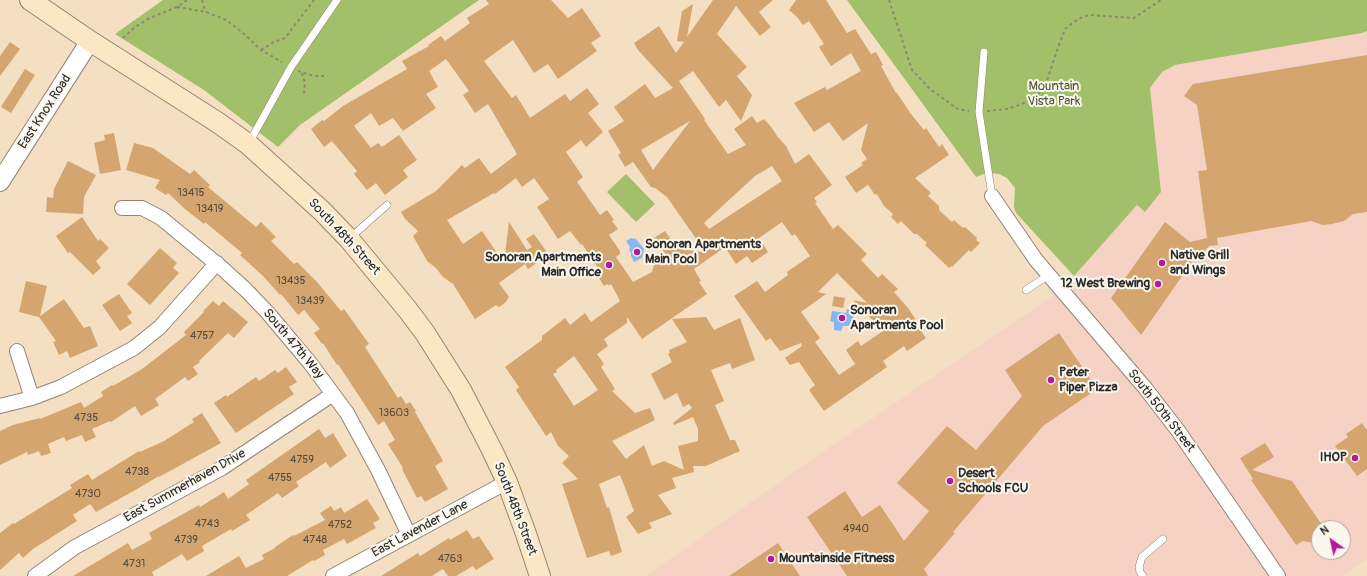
<!DOCTYPE html>
<html>
<head>
<meta charset="utf-8">
<style>
  body { margin:0 }
  #map { position:relative; width:1367px; height:576px; overflow:hidden; background:#f4dfc2; font-family:Pangolin,sans-serif }
  canvas { display:block }
  .north { position:absolute; left:1311px; top:520px; width:40px; height:40px; box-sizing:border-box; background:#fbf7ec; border:1px solid #a8a59f; border-radius:50%; rotate:326deg; font-size:11px; font-weight:700; line-height:16px; text-align:center; color:#2b2b2b }
  .north::after { content:''; display:block; margin:auto; width:14px; height:18px; background:#b5179e; clip-path:polygon(50% 0,100% 100%,50% 72%,0 100%) }
</style>
</head>
<body>
<div id="map">
<canvas width="1367" height="576"></canvas>
<div class="north">N</div>
</div>
<script>
const ctx = document.querySelector('canvas').getContext('2d');
ctx.lineJoin = 'round';
function fill(path, color) { ctx.fillStyle = color; ctx.fill(path, 'evenodd'); }
const poly = rows => new Path2D(rows.map(r => 'M' + r).join(''));
function trace(path, color, width, dash) { ctx.strokeStyle = color; ctx.lineWidth = width; ctx.lineCap = dash ? 'butt' : 'round'; ctx.setLineDash(dash || []); ctx.stroke(path); }
function write(font, color, halo, rows, align = 'center') {
  ctx.font = font + ' Pangolin,sans-serif'; ctx.lineWidth = 4; ctx.setLineDash([]); ctx.textBaseline = 'middle'; ctx.strokeStyle = halo; ctx.fillStyle = color; for (const [text, x, y, turn = 0] of rows) {
    ctx.save(); ctx.translate(x, y); ctx.rotate((+turn || 0) * Math.PI / 180); ctx.textAlign = isNaN(turn) ? turn : align; if (halo) ctx.strokeText(text, 0, 0); ctx.fillText(text, 0, 0); ctx.restore();
  }
}
const built = poly([
  [1367,31,1367,559,1342,576,646,576,827,449,1047,300,1074,276,1137,205,1145,212,1161,192,1150,88,1162,72,1175,65,1362,33],
  [1319,528,1343,528,1343,552,1319,552]
]);
const green = poly([
  [163,0,479,0,300,125,278,147,204,90,115,34],
  [847,0,1367,0,1367,31,1362,33,1175,65,1162,72,1150,88,1161,192,1145,212,1137,205,1074,276,1017,214,1015,211,1014,206,1015,188,1007,178,999,174,992,173,986,173,976,177],
  [626,174,655,204,636,222,607,192]
]);
const water = poly([
  [631,238,636,239,644,249,642,258,634,262,631,256,631,253,629,250,630,247,626,241],
  [847,309,850,310,853,313,854,320,852,324,848,326,843,326,841,331,834,330,834,322,830,321,832,311,846,313]
]);
const building = poly([
  [486,0,551,0,568,18,582,8,601,36,591,43,597,51,558,79,548,64,534,73,513,40,484,61,512,98,516,95,530,118,565,94,570,101,587,88,599,104,588,113,603,132,586,147,581,140,566,152,583,177,577,182,600,215,607,210,614,220,612,221,618,229,609,235,620,251,620,254,616,257,633,282,652,272,654,265,666,259,664,256,666,255,654,238,665,231,677,248,706,253,667,197,655,188,651,187,633,162,625,167,618,155,621,153,608,131,624,121,614,107,645,84,655,98,673,88,638,50,634,43,659,26,676,53,684,42,677,41,682,11,693,4,687,37,713,0,773,0,759,12,771,27,760,36,736,6,717,34,747,67,737,76,752,95,741,121,726,100,719,107,693,71,679,81,705,119,704,120,728,154,746,145,734,129,752,116,757,123,764,119,772,128,777,136,786,146,795,164,809,154,832,185,814,198,817,202,815,203,833,229,838,225,867,254,861,260,878,278,882,274,898,289,894,292,908,308,916,320,914,321,926,338,907,351,904,346,883,361,887,367,824,411,809,390,815,385,799,362,790,365,785,358,802,346,801,343,780,351,770,338,766,341,734,296,757,281,765,292,788,275,787,272,810,256,795,234,792,236,782,222,759,238,768,252,752,263,747,256,736,264,725,247,694,269,701,281,699,282,707,294,642,339,627,317,627,323,604,339,608,346,597,354,604,364,601,367,615,389,612,391,635,413,650,408,655,420,612,441,626,459,644,445,652,466,664,461,684,470,678,446,698,441,698,429,693,417,674,425,673,423,692,408,689,404,683,407,677,393,664,400,651,374,672,362,668,354,670,353,669,350,687,342,672,319,706,317,714,330,740,318,755,360,732,369,730,363,711,370,724,401,715,405,730,440,735,440,740,451,706,466,693,466,694,472,672,478,676,488,658,495,672,514,649,523,652,528,638,534,626,517,634,511,620,475,599,484,607,508,609,507,622,552,611,556,609,551,587,558,562,484,578,479,562,463,569,456,558,446,551,432,546,436,516,390,519,387,505,367,542,340,542,336,565,318,570,325,585,313,591,322,620,301,611,284,609,286,608,284,604,286,599,278,602,275,601,272,582,244,581,245,570,231,558,239,537,207,549,199,534,178,522,187,516,178,495,194,494,193,447,220,463,244,482,231,504,263,509,222,527,250,532,247,526,239,534,234,551,258,543,263,541,260,528,269,525,264,499,283,509,297,505,303,499,307,496,305,475,319,453,284,443,277,436,268,427,261,413,236,418,231,405,219,401,212,436,191,462,165,465,168,479,158,491,174,517,154,488,104,475,113,463,95,469,91,446,59,429,71,438,87,426,94,436,108,403,131,393,118,379,126,371,113,354,126,371,148,378,143,382,147,399,135,417,160,403,170,408,177,385,195,376,183,367,190,354,174,357,171,332,141,324,147,311,129,322,120,324,121,343,106,407,69,402,61,429,46,428,45,441,36,445,41,470,23,467,18,489,4],
  [690,121,653,170,641,150],
  [772,166,782,181,709,229,704,223,755,176],
  [837,273,867,303,853,300,883,331,861,346,858,341,846,350,855,364,839,375,815,342,820,338,801,312,826,294,818,292],
  [574,356,598,390,574,406,553,374,557,372,556,370],
  [796,0,826,0,847,33,855,29,871,54,876,52,883,65,881,66,896,93,897,93,911,114,924,130,926,128,939,147,942,144,949,155,915,178,931,193,928,196,939,206,939,210,952,222,954,220,963,228,965,227,977,238,976,240,980,243,971,252,969,250,952,267,951,266,949,268,925,245,927,243,917,234,914,234,901,221,898,224,891,217,893,214,884,206,877,194,875,195,868,185,856,193,845,177,863,165,861,163,867,159,861,150,868,123,843,141,829,122,814,132,794,103,825,87,827,90,861,71,851,53,831,66,819,47,824,44,809,21,803,25,797,17,789,10],
  [10,42,20,49,0,76,0,56],
  [1367,55,1367,212,1353,214,1344,221,1332,224,1323,225,1311,221,1217,238,1218,245,1209,246,1202,254,1194,259,1141,335,1111,298,1165,222,1190,242,1207,238,1198,171,1207,170,1197,105,1184,96,1193,84],
  [25,69,35,75,11,113,1,107],
  [114,133,121,170,100,174,94,143,105,140,104,135],
  [134,143,153,148,190,174,194,170,210,185,208,187,256,227,261,222,276,237,271,241,294,264,297,262,317,282,341,311,344,309,369,344,365,347,398,398,401,396,406,404,410,402,416,411,415,412,443,461,435,466,448,489,425,502,421,496,417,498,402,469,403,468,388,444,395,440,384,421,378,425,338,364,337,365,323,343,322,344,314,333,320,329,304,310,298,315,281,294,280,295,263,276,240,255,242,253,205,222,204,224,185,209,168,193,166,195,155,188,160,180,126,170],
  [68,161,96,175,84,197,83,214,46,212,47,197,53,198,54,189],
  [82,217,98,241,100,239,109,248,96,261,101,268,93,275,70,252,68,253,56,236],
  [160,248,177,263,173,268,179,273,150,305,127,284],
  [26,281,47,286,40,316,64,299,84,328,90,326,98,346,70,358,67,351,59,355,53,342,56,341,39,317,19,312],
  [119,294,132,313,127,316,132,323,120,331,102,305],
  [834,296,845,298,843,308,832,306],
  [213,301,219,306,223,301,248,322,234,338,228,333,199,361,200,362,193,367,198,374,188,381,185,377,155,399,159,405,141,416,135,406,111,422,110,421,92,429,96,437,85,442,82,435,66,441,64,437,48,444,51,453,41,456,39,451,28,455,27,452,0,465,0,431,13,425,40,418,40,419,81,402,84,408,103,396,101,392,112,385,113,386,142,369,186,335,184,332,204,312,203,311],
  [1059,333,1097,389,1043,426,953,532,955,533,924,569,928,576,847,576,807,517,845,491,862,517,880,505,904,541,929,511,897,483,947,426,976,450,1022,396,1005,370],
  [286,367,297,382,289,387,294,394,236,433,214,403,226,395,227,397,256,377,259,381,275,370,278,373],
  [202,413,221,443,159,477,159,476,137,489,96,512,90,504,73,515,77,521,33,549,23,558,19,553,0,570,0,533,13,523,14,524,72,488,70,485,88,474,92,480,139,451,140,452,164,441,194,422,192,419],
  [1362,423,1367,430,1367,469,1357,476,1335,446,1348,437,1346,434],
  [319,429,325,438,333,433,347,456,330,468,326,462,296,482,299,486,282,498,278,493,246,515,250,520,232,531,231,529,202,546,204,551,187,561,182,554,152,572,154,576,73,576,128,543,132,550,152,539,149,533,199,505,200,507,224,492,228,499,249,484,246,480],
  [1265,443,1274,457,1252,470,1292,481,1324,528,1319,528,1319,544,1303,541,1296,545,1251,480,1253,479,1240,458],
  [367,499,380,519,373,523,376,528,347,544,344,539,323,550,325,555,314,561,313,560,287,576,206,576,239,556,246,568,264,559,262,555,275,548,275,547,293,535,294,536,325,520,320,513,331,506,334,511,341,507,344,513],
  [467,530,473,539,479,536,494,559,476,570,473,566,456,576,448,576,443,569,432,576,381,576,418,553,420,556,449,538,450,540],
  [778,543,800,576,729,576]
]);
const path = poly([
  [202,0,206,12],
  [889,0,912,70,930,89,958,109,969,111],
  [177,7,206,12,226,20,242,32,261,50,282,62],
  [123,38,135,27,150,18,177,7,187,0],
  [261,50,274,42,285,38,314,0],
  [298,71,314,76,324,76],
  [302,73,305,83,304,93],
  [987,111,1007,109,1022,104,1041,92,1045,86,1060,42,1065,29,1078,19,1089,15,1134,18,1161,0]
]);
const service = poly([
  [984,52,979,112,992,196],
  [249,143,291,67,337,0],
  [349,239,387,205],
  [1026,290,1049,275],
  [1143,576,1140,572,1139,567,1142,557,1163,539]
]);
const minor = poly([
  [992,196,1036,260,1146,389,1179,432,1278,576],
  [122,208,142,208,161,218,223,269,246,290,268,313,310,363,347,413,378,470,409,535],
  [17,351,32,398],
  [0,406,32,398,61,387,134,348,160,327,217,263],
  [35,576,75,547,222,468,333,394],
  [333,576,507,482]
]);
const tertiary = poly([
  [0,182,90,41]
]);
const secondary = poly([
  [30,0,90,41,217,122,248,144,322,211,349,239,407,309,425,333,461,390,492,450,507,482,525,531,540,576]
]);
const markers = [
  [637,252,4,"#b5179e"],
  [1162,263,4,"#b5179e"],
  [609,265,4,"#b5179e"],
  [1158,284,4,"#b5179e"],
  [842,318,4,"#b5179e"],
  [1051,380,4,"#b5179e"],
  [1355,458,4,"#b5179e"],
  [950,481,4,"#b5179e"],
  [771,559,4,"#b5179e"]
];
const numberNames = [
  ["13415",191,193],
  ["13419",210,209],
  ["13435",291,281],
  ["13439",310,301],
  ["4757",202,336],
  ["13603",394,413],
  ["4735",86,418],
  ["4759",302,460],
  ["4738",137,472],
  ["4755",280,478],
  ["4730",88,494],
  ["4743",207,524],
  ["4752",340,525],
  ["4940",856,529],
  ["4739",186,540],
  ["4748",315,540],
  ["4763",450,559],
  ["4731",134,564]
];
const parkNames = [
  ["Mountain",1054,87],
  ["Vista Park",1054,102]
];
const streetNames = [
  ["East Knox Road",45,112,-57],
  ["South 48th Street",344,237,47],
  ["South 47th Way",293,344,50],
  ["South 50th Street",1161,411,52],
  ["East Summerhaven Drive",185,486,-29],
  ["South 48th Street",515,509,69],
  ["East Lavender Lane",420,529,-28]
];
const poiNames = [
  ["Sonoran Apartments",645,245],
  ["Main Pool",645,260],
  ["Native Grill",1170,256],
  ["and Wings",1170,271],
  ["Sonoran Apartments",601,258,"right"],
  ["Main Office",601,273,"right"],
  ["12 West Brewing",1150,284,"right"],
  ["Sonoran",850,311],
  ["Apartments Pool",850,326],
  ["Peter",1059,373],
  ["Piper Pizza",1059,388],
  ["IHOP",1347,458,"right"],
  ["Desert",958,474],
  ["Schools FCU",958,489],
  ["Mountainside Fitness",779,559]
];
fill(built, '#f6d2c5');
fill(green, '#a1c069');
fill(water, '#85b8f3');
fill(building, '#d4a56f');
trace(service, '#908576', 8);
trace(minor, '#908576', 16);
trace(tertiary, '#908576', 20);
trace(secondary, '#908576', 22);
trace(path, '#908576', 2, [3, 3]);
trace(service, '#fff', 7);
trace(minor, '#fff', 14);
trace(tertiary, '#fff', 18);
trace(secondary, '#fbe7c3', 20);
for (const [x, y, r, color] of markers) { const dot = new Path2D(); dot.arc(x, y, r, 0, 2 * Math.PI); ctx.fillStyle = color; ctx.fill(dot); trace(dot, '#fbf7ec', 1.5); }
write('11px', '#554a3c', null, numberNames);
write('13px', '#4e583e', '#fbf7ec', parkNames);
write('13px', '#2b2b2b', '#fbf7ec', streetNames);
write('bold 13px', '#2b2b2b', '#fbf7ec', poiNames, 'left');
</script>
</body>
</html>
